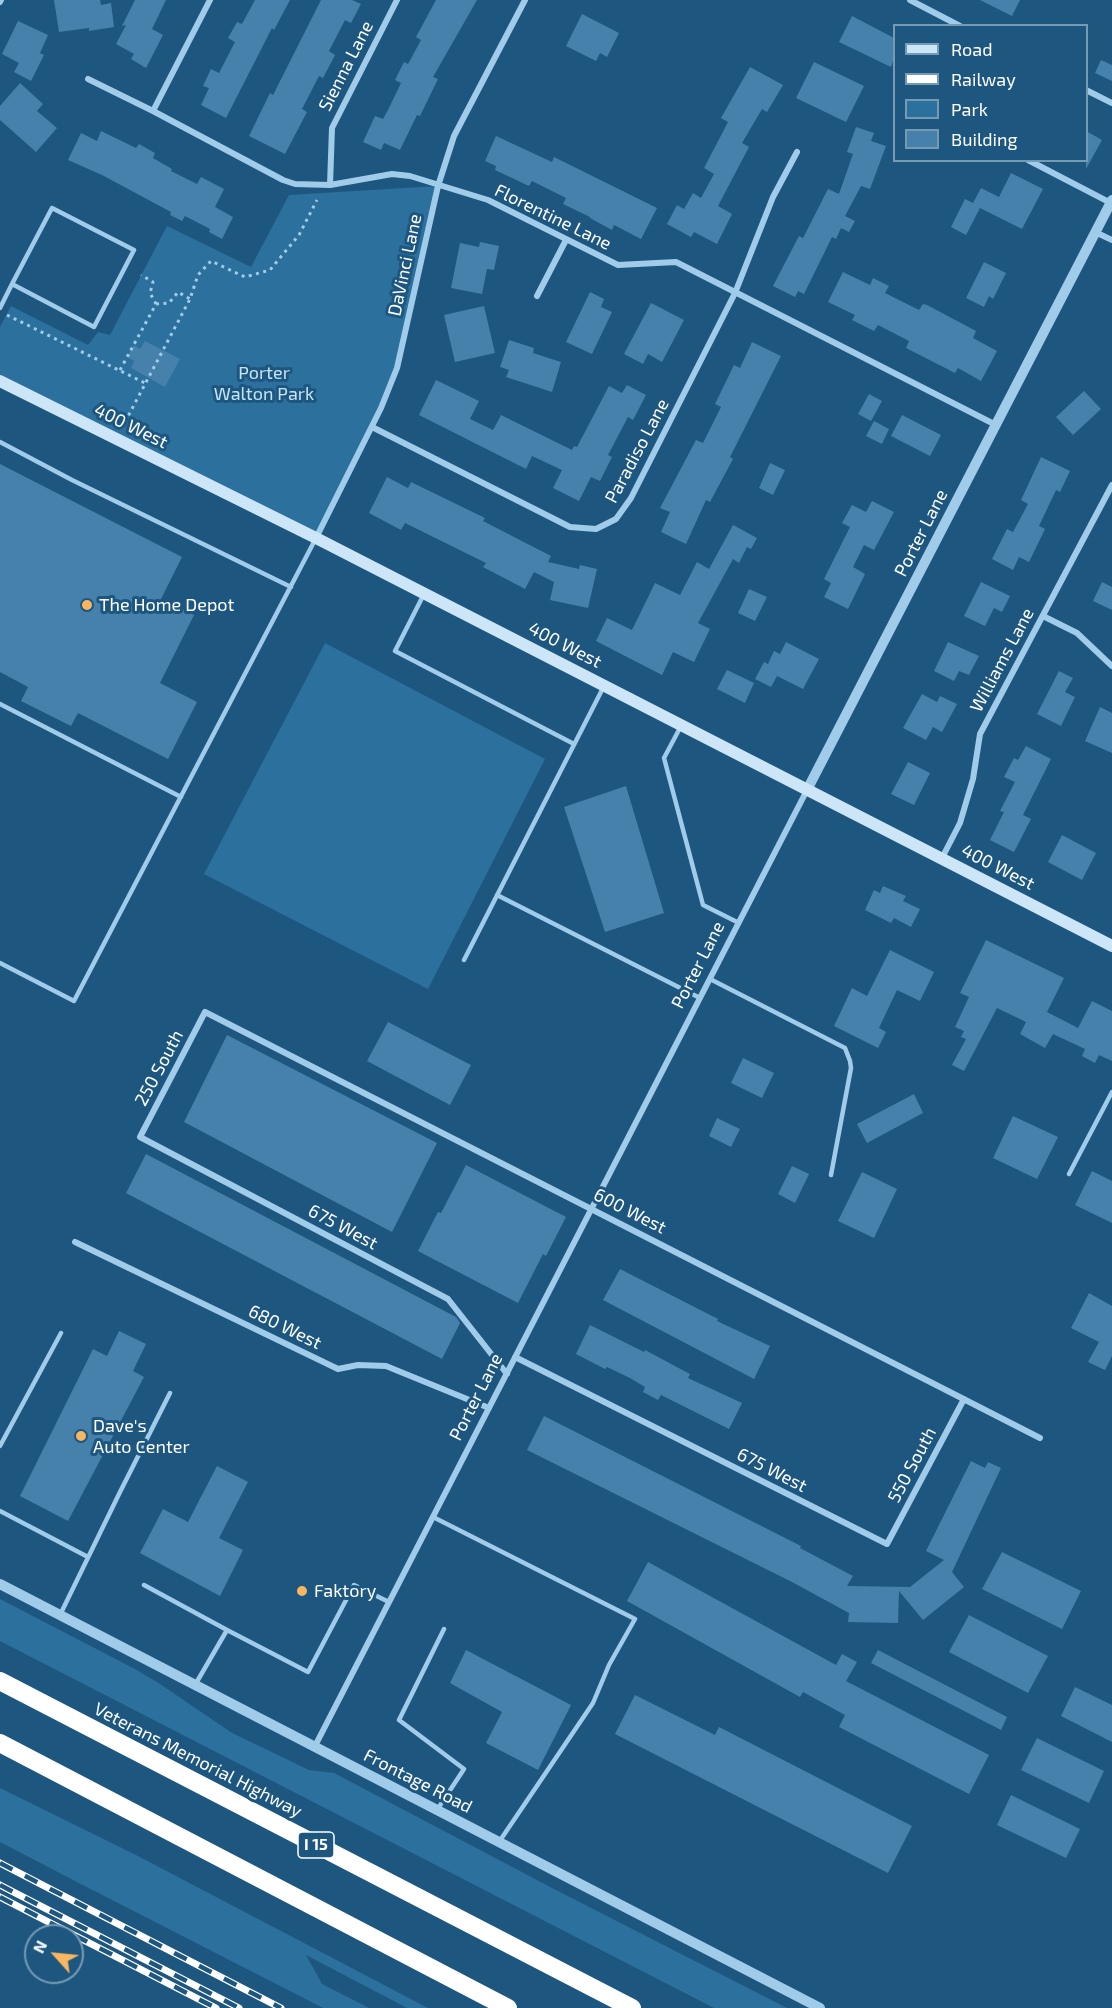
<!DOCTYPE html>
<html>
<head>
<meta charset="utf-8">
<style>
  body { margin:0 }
  #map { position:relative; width:1112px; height:2008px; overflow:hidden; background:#1d5780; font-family:"Exo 2",sans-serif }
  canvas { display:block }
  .legend { position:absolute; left:893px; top:24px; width:195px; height:138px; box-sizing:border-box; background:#1d5780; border:2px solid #779ab3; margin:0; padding:8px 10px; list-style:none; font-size:18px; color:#fff }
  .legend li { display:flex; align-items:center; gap:12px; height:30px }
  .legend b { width:30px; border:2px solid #779ab3 }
  .north { position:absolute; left:24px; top:1924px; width:60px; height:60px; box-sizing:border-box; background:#1d5780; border:2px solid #779ab3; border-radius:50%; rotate:297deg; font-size:16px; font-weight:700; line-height:24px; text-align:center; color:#fff }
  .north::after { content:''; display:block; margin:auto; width:21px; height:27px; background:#f9b660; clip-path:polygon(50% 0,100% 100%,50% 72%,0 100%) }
</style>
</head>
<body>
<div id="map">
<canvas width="1112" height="2008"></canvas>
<ul class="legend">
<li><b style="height:8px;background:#cce5f7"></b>Road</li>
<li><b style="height:8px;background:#fff"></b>Railway</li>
<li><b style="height:16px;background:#2c709d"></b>Park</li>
<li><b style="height:16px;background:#4581aa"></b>Building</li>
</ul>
<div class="north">N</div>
</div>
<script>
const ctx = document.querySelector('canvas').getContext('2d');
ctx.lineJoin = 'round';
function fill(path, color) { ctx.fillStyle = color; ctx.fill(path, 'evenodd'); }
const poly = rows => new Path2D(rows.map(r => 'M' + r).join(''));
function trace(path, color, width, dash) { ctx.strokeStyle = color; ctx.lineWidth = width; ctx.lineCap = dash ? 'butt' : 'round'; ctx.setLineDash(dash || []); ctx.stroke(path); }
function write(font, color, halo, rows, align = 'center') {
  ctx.font = font + ' "Exo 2",sans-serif'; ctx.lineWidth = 6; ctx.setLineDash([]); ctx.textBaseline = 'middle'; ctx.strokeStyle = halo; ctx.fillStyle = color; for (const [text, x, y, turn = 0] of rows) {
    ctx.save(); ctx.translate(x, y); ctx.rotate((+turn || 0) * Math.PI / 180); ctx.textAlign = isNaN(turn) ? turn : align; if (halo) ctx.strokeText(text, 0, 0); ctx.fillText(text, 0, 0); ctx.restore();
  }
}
const green = poly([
  [438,186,397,368,316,538,0,381,0,327,11,306,88,345,98,332,110,335,167,226,251,267,289,195],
  [325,643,545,759,428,989,204,874],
  [0,1599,135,1669,160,1684,232,1733,309,1770,334,1773,554,1889,787,2008,714,2008,0,1641],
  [0,1788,136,1855,428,2008,407,2008,306,1955,322,1984,369,2008,323,2008,77,1882,0,1842]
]);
const building = poly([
  [54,0,100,0,101,5,111,3,114,27,89,31,89,28,59,32],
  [135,0,166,0,152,29,163,35,146,68,131,59,134,54,116,44,126,25,122,26],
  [255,0,290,0,274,30,272,28,226,118,201,105,209,88,203,86,211,69,219,73,235,42,228,38,237,22,242,24],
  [321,0,352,0,361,4,351,23,345,20,329,51,335,55,323,78,319,76,302,109,307,112,285,154,249,136,270,93,273,95],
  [436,0,477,0,433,77,438,79,420,116,417,115,400,150,384,143,381,150,363,142,375,116,383,119,389,108,401,83,395,80,404,62,408,64,421,40,416,37],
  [980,0,1020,0,1012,16],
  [582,14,619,33,607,57,600,53,596,61,566,46],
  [852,16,894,38,894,58,891,67,839,42],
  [18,21,48,35,40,53,44,55,31,81,14,72,19,63,2,54],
  [1101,60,1112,65,1112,81,1095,73],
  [814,62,864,86,846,122,796,98],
  [750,67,783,85,767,112,762,109,742,143,749,147,718,206,732,214,717,244,694,232,691,237,667,224,677,205,684,209,693,193,701,198,714,174,704,168,728,122,721,118],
  [20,83,43,104,37,111,57,128,36,152,0,120,0,106],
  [856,127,874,133,871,141,886,146,870,189,861,186,845,216,855,221,849,232,841,228,836,239,832,237,804,294,798,291,795,297,773,286,799,236,803,238,828,189,839,194,853,154,847,152],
  [101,131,136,148,139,144,155,153,153,158,172,169,171,171,197,184,201,177,224,189,215,207,233,217,222,239,209,232,210,229,185,216,182,221,170,215,171,212,102,175,68,160,81,133,97,141],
  [1086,131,1102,140,1086,169],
  [496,136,552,162,554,157,657,208,641,239,614,225,612,230,590,218,590,217,563,204,566,198,532,181,529,186,495,170,496,166,485,161],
  [1011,173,1043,189,1022,229,980,208,966,235,951,227,965,199,973,203,981,188,999,197],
  [480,242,499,246,494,270,487,269,482,294,451,288,460,243,479,247],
  [984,262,1006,273,993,299,989,296,984,307,966,298],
  [843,272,870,285,873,278,889,286,885,293,919,310,923,304,927,305,976,331,973,338,997,351,981,381,958,368,955,373,906,348,909,341,878,325,874,331,852,320,855,315,828,302],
  [590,292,604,299,601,307,612,312,592,354,566,342],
  [651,303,684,320,662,362,648,354,643,364,624,354],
  [484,306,495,353,455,362,444,315],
  [509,340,534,348,533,353,561,362,552,392,506,377,509,370,500,367],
  [145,341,180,359,165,387,131,368,134,361,127,357,134,345,140,349],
  [752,342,781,356,730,457,733,459,710,502,706,500,686,544,661,532,670,512,660,508,696,440,703,443,721,407,715,404,734,365,740,368],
  [436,380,479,401,470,419,493,430,501,415,572,450,574,446,577,447,609,386,622,393,627,385,646,395,633,420,628,417,608,455,612,457,600,481,591,477,579,501,553,488,562,470,532,456,526,469,419,415],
  [1084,391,1101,409,1073,435,1056,417],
  [869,394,882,401,871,421,858,414],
  [902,415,941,435,930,456,891,436],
  [874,421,889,429,882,444,866,436],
  [1041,457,1070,471,1060,492,1056,490,1039,526,1045,529,1029,562,1019,557,1013,570,992,559,1007,529,1013,532,1028,504,1021,500],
  [770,463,785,470,773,495,759,488],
  [0,464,182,557,161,599,194,615,160,683,197,702,168,759,78,713,71,726,21,701,28,687,0,672],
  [387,477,408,488,411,482,485,518,483,521,551,556,548,562,579,569,580,565,597,569,588,608,550,600,554,582,534,572,525,589,483,567,486,563,405,523,401,530,369,513],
  [872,501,894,512,874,550,864,545,853,567,865,574,848,609,824,597,831,583,824,579,850,527,842,523,852,505,866,512],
  [733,525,757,538,751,549,747,547,739,563,733,559,698,623,710,629,694,662,673,652,662,675,596,641,607,618,632,630,655,583,680,595,697,562,709,569],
  [981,582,1010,596,1002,612,994,608,985,626,964,616],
  [1102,582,1112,587,1112,610,1093,601],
  [749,589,767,597,755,621,738,613],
  [786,642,819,659,803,689,777,676,771,687,755,679,764,662,768,664,774,651,780,654],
  [948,642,979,656,969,675,959,671,954,681,934,671],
  [727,670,754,683,745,703,717,689],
  [1059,671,1073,678,1065,692,1075,697,1061,726,1037,714],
  [922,694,937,702,940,696,957,704,942,732,933,727,926,740,903,728],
  [1100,707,1112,713,1112,753,1085,741],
  [1026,746,1051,759,1023,815,1031,819,1014,852,990,840,1004,812,1000,811,1015,782,1004,777,1014,758,1018,760],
  [908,762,930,773,914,805,891,794],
  [626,786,664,913,605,932,564,807],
  [1062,835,1096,853,1082,880,1048,862],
  [883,886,906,896,903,901,920,909,911,927,894,918,891,923,865,910,874,890,880,893],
  [986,940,1064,978,1047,1012,1078,1028,1092,1001,1112,1011,1112,1061,1099,1055,1095,1063,1082,1056,1085,1049,1053,1034,1045,1048,1020,1034,1026,1022,997,1008,964,1071,952,1065,966,1039,961,1037,964,1031,955,1027,969,997,960,993],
  [890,950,934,972,920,1001,897,990,879,1028,886,1032,878,1048,834,1026,852,988,867,996],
  [388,1022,471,1065,450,1105,367,1061],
  [227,1035,437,1143,392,1232,184,1122],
  [743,1058,774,1073,762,1098,731,1083],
  [914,1094,923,1113,867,1143,857,1124],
  [1013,1116,1058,1137,1037,1179,993,1158],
  [717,1118,740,1129,731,1147,709,1136],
  [146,1154,456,1317,460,1323,442,1359,126,1193],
  [466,1165,566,1217,546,1256,543,1254,518,1303,418,1251,438,1212,441,1213],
  [792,1166,809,1174,795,1203,778,1194],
  [1092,1171,1112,1181,1112,1223,1075,1205],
  [862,1172,897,1189,874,1238,838,1221],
  [620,1269,718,1319,717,1321,770,1346,754,1379,603,1300],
  [1089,1293,1112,1306,1112,1356,1105,1370,1088,1362,1099,1342,1071,1328],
  [590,1325,644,1352,645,1350,690,1374,688,1378,742,1403,729,1429,661,1395,658,1400,643,1392,645,1387,630,1378,607,1367,605,1369,576,1354],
  [119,1331,146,1344,133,1371,144,1377,68,1521,20,1496,93,1349,107,1356],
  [544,1416,801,1546,800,1548,853,1576,847,1586,910,1587,944,1560,926,1551,971,1461,985,1468,988,1462,1001,1468,952,1572,964,1587,923,1620,899,1591,898,1623,848,1622,849,1613,792,1582,527,1450],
  [217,1466,248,1482,219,1538,243,1550,220,1596,140,1553,163,1509,188,1522],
  [1002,1552,1081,1591,1062,1629,982,1589],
  [648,1562,836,1665,842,1654,857,1662,846,1681,989,1755,969,1794,839,1727,845,1715,803,1692,800,1697,627,1601],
  [969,1615,1048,1656,1028,1693,949,1652],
  [466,1650,571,1705,538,1770,486,1743,502,1712,450,1683],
  [878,1650,1007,1717,1001,1730,871,1663],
  [1075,1687,1112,1705,1112,1742,1061,1716],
  [635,1695,715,1735,719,1727,912,1826,888,1873,615,1734],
  [1037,1738,1104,1771,1089,1803,1021,1770],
  [1011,1795,1080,1829,1066,1858,997,1825]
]);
const path = poly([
  [156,304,169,303,178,292,190,299],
  [7,315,145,383],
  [120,370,156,304,150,293,153,282,141,275],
  [125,422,190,299,198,275,211,261,245,277,270,270,299,235,317,200]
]);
const service = poly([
  [0,308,12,284,52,208,134,250,94,327,12,284],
  [0,442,72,480,291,587],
  [423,596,395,651,574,744],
  [0,704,181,797],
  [681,726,664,758,703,905,739,923],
  [497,895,700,998],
  [464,960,603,688],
  [0,963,74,1001,316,538],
  [710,979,845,1048,850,1061,851,1068,831,1175],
  [1069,1174,1112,1092],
  [0,1446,61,1333],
  [0,1511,88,1557],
  [433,1517,635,1619,609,1665,593,1703,499,1842],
  [144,1585,227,1630],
  [60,1615,120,1492,170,1393],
  [195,1685,227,1630,308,1672,354,1585,389,1602],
  [437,1810,464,1769,399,1720,444,1629]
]);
const minor = poly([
  [910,0,960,26],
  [0,2,1,0],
  [88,79,153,111,283,180,295,184,330,185,392,174,410,176,488,200,618,265,676,262,996,425],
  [1086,90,1112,103],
  [153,111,210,0],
  [1028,160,1111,203],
  [330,185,332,128,397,0],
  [1095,232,1112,240],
  [537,296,566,240],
  [372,427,570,527,596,529,616,519,631,498,735,293,773,197,797,152],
  [316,538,381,408,397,368,438,186,454,136,525,0],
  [1043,616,1077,633,1112,666],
  [942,858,960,823,973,779,980,734,1112,485],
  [75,1242,338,1369,358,1365,386,1366,489,1408],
  [515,1357,887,1544,964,1399],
  [507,1374,448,1299,140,1137,205,1012,1040,1438],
  [315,1746,807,790]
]);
const tertiary = poly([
  [807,790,1112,200],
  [0,1584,820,2008]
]);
const secondary = poly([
  [0,381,316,538,1112,946]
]);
const motorway = poly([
  [0,1681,632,2008],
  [0,1743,508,2008]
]);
const rail = poly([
  [0,1863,281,2008],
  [0,1885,239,2008],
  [0,1897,216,2008]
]);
const markers = [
  [87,605,6,"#f9b660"],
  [81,1436,6,"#f9b660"],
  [302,1591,6,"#f9b660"]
];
const shields = [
  [316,1845,36]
];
const shieldNames = [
  ["I 15",316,1845]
];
const streetNames = [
  ["Sienna Lane",346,66,-63],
  ["Florentine Lane",553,217,26],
  ["DaVinci Lane",405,265,-78],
  ["400 West",131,426,26],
  ["Paradiso Lane",637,451,-62],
  ["Porter Lane",921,533,-63],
  ["400 West",565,645,27],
  ["Williams Lane",1002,660,-62],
  ["400 West",998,867,27],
  ["Porter Lane",698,965,-63],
  ["250 South",159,1068,-62],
  ["600 West",630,1211,27],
  ["675 West",343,1227,28],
  ["680 West",285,1327,26],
  ["Porter Lane",476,1397,-63],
  ["550 South",912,1465,-62],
  ["675 West",772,1470,27],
  ["Veterans Memorial Highway",198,1760,27],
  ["Frontage Road",418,1781,27]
];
const parkNames = [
  ["Porter",264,373],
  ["Walton Park",264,394]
];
const poiNames = [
  ["The Home Depot",99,605],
  ["Dave's",93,1426],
  ["Auto Center",93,1447],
  ["Faktory",314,1591]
];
fill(green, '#2c709d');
fill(building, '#4581aa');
trace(path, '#a1cce9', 3, [3, 4.5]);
trace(service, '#a1cce9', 4.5);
trace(minor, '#a1cce9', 6);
trace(tertiary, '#a1cce9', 10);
trace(secondary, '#cce5f7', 12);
trace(motorway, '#fff', 18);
trace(rail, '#fff', 7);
trace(rail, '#1d5780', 4.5, [14]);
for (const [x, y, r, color] of markers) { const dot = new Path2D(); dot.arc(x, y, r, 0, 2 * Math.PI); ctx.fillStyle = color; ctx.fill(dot); trace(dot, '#1d5780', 2); }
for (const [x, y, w] of shields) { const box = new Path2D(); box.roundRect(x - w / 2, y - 13, w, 26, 4.5); ctx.fillStyle = '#1d5780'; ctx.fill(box); trace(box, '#fff', 1.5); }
write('bold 16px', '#fff', null, shieldNames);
write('18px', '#fff', '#1d5780', streetNames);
write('18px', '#c5e3f7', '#1d5780', parkNames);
write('18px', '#fff', '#1d5780', poiNames, 'left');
</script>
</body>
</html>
